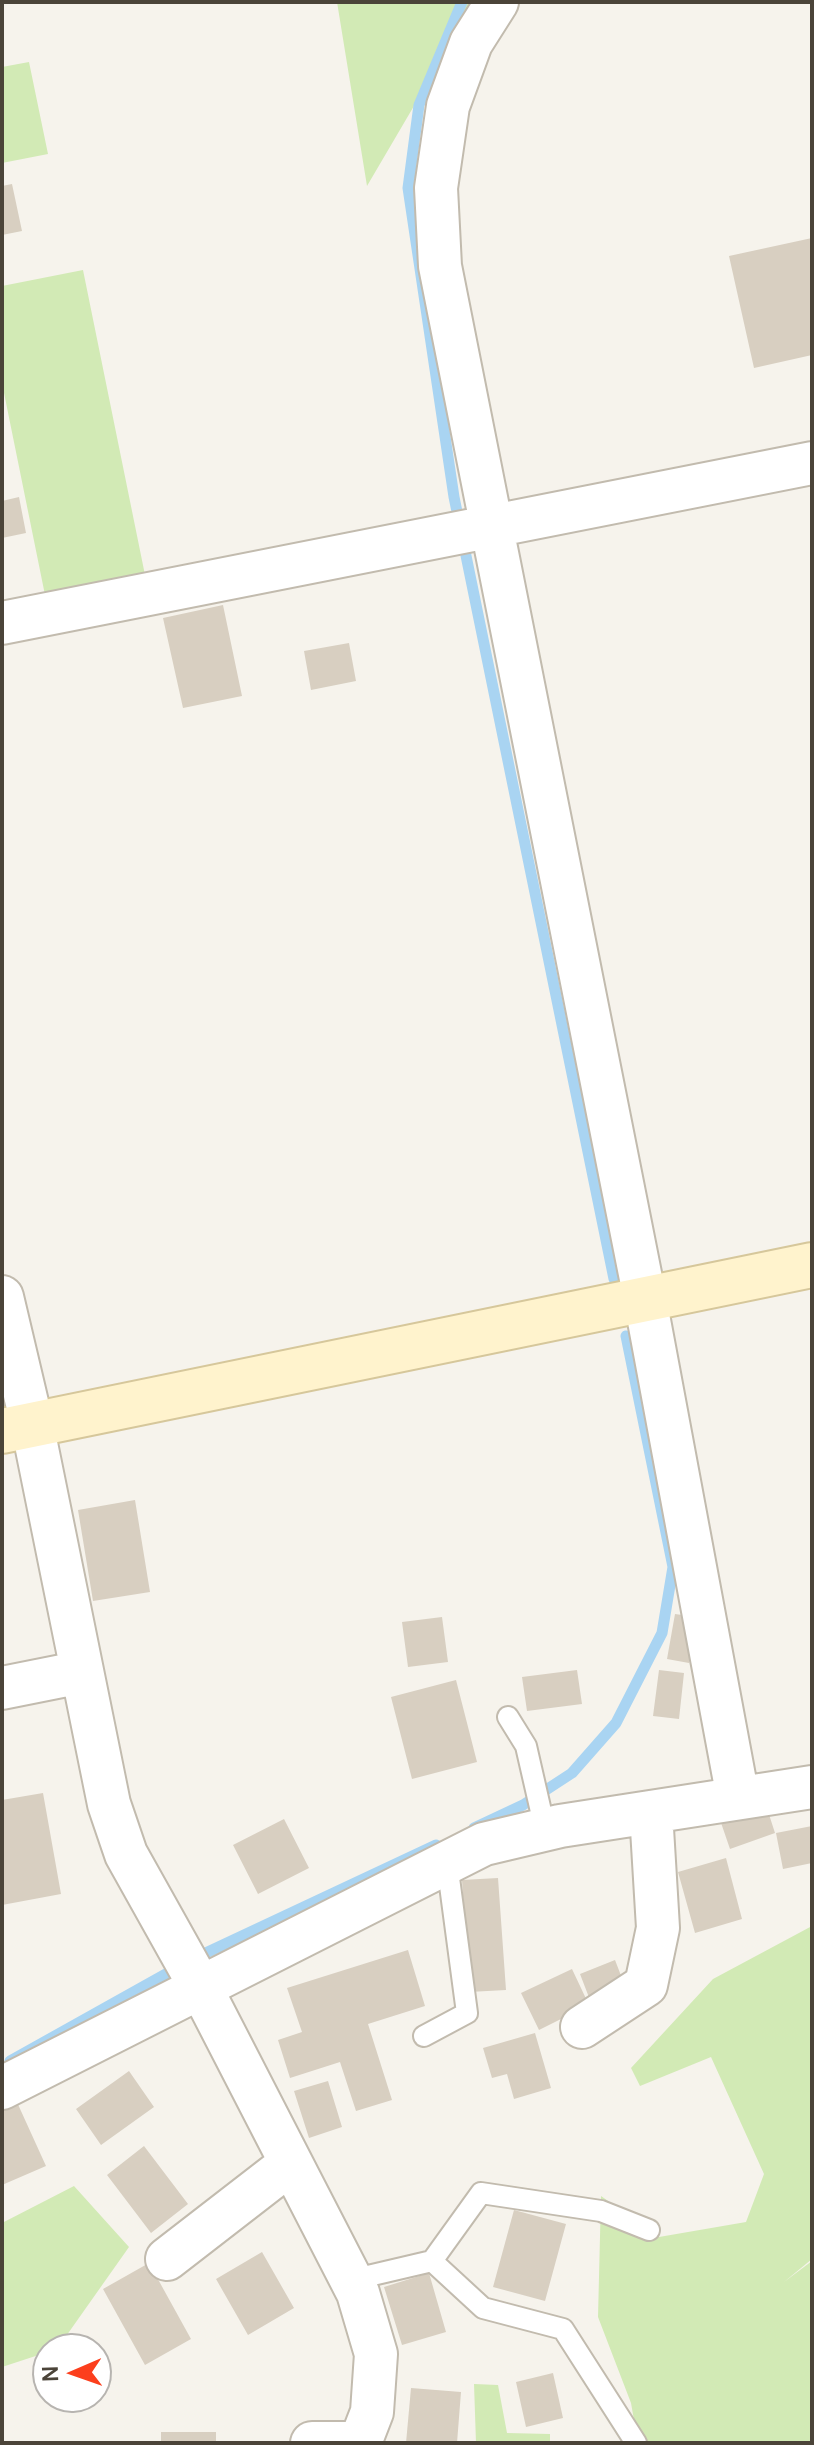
<!DOCTYPE html>
<html>
<head>
<meta charset="utf-8">
<style>
  body { margin:0 }
  #map { position:relative; width:814px; height:2445px; overflow:hidden; background:#f6f3ec; font-family:Manrope,sans-serif }
  canvas { display:block }
  .frame { position:absolute; inset:0; border:4px solid #4b4439; pointer-events:none }
  .north { position:absolute; left:32px; top:2333px; width:80px; height:80px; box-sizing:border-box; background:#fff; border:2px solid #b7b4b0; border-radius:50%; rotate:268deg; font-size:22px; font-weight:700; line-height:32px; text-align:center; color:#4b4439 }
  .north::after { content:''; display:block; margin:auto; width:28px; height:36px; background:#fc3f1d; clip-path:polygon(50% 0,100% 100%,50% 72%,0 100%) }
</style>
</head>
<body>
<div id="map">
<canvas width="814" height="2445"></canvas>
<div class="frame"></div>
<div class="north">N</div>
</div>
<script>
const ctx = document.querySelector('canvas').getContext('2d');
ctx.lineJoin = 'round';
function fill(path, color) { ctx.fillStyle = color; ctx.fill(path, 'evenodd'); }
const poly = rows => new Path2D(rows.map(r => 'M' + r).join(''));
function trace(path, color, width, dash) { ctx.strokeStyle = color; ctx.lineWidth = width; ctx.lineCap = dash ? 'butt' : 'round'; ctx.setLineDash(dash || []); ctx.stroke(path); }
const green = poly([
  [337,2,475,2,367,186],
  [29,62,48,154,2,163,2,67],
  [83,270,145,575,45,595,2,383,2,286],
  [812,1926,812,2259,784,2282,812,2261,812,2443,638,2443,631,2403,598,2317,601,2196,659,2237,746,2222,764,2174,711,2057,640,2086,631,2068,713,1979],
  [74,2186,129,2247,57,2349,2,2367,2,2223],
  [474,2384,498,2385,507,2433,550,2434,550,2443,476,2443]
]);
const stream = poly([
  [462,2,419,105,408,188,454,497,614,1279],
  [474,1828,523,1805,572,1773,616,1723,662,1633,673,1567,626,1336],
  [195,1958,436,1845],
  [10,2061,180,1966]
]);
const building = poly([
  [12,184,22,231,2,235,2,186],
  [812,238,812,355,754,368,729,256],
  [19,497,26,533,2,538,2,501],
  [223,605,242,696,183,708,163,618],
  [349,643,356,681,311,690,304,651],
  [135,1500,150,1592,93,1601,78,1510],
  [675,1614,696,1617,689,1663,667,1659],
  [442,1617,448,1662,408,1667,402,1622],
  [577,1670,582,1704,527,1711,522,1677],
  [659,1670,684,1673,679,1719,653,1716],
  [456,1680,477,1762,412,1779,391,1697],
  [43,1793,61,1894,2,1905,2,1800],
  [764,1799,775,1833,730,1849,718,1814],
  [284,1819,309,1868,258,1894,233,1845],
  [812,1826,812,1863,783,1869,776,1833],
  [726,1858,742,1919,695,1933,678,1872],
  [498,1878,506,1990,469,1992,462,1880],
  [408,1950,425,2006,368,2024,392,2100,356,2111,340,2062,290,2078,278,2040,302,2032,287,1988],
  [615,1960,625,1986,590,2000,580,1974],
  [572,1969,589,2005,539,2030,521,1993],
  [535,2033,551,2088,514,2099,507,2074,492,2078,483,2048],
  [129,2071,154,2107,101,2145,76,2109],
  [328,2081,342,2127,309,2138,294,2091],
  [16,2100,46,2166,2,2185,2,2106],
  [144,2146,188,2204,151,2233,107,2175],
  [514,2210,566,2224,545,2301,493,2287],
  [262,2252,294,2308,248,2335,216,2279],
  [149,2263,191,2339,145,2365,103,2289],
  [429,2273,446,2332,402,2345,384,2287],
  [553,2373,563,2418,526,2427,516,2382],
  [411,2388,461,2392,457,2443,406,2443],
  [161,2432,216,2432,216,2443,161,2443]
]);
const lane = poly([
  [508,1717,526,1746,545,1829],
  [424,2036,467,2013,447,1863],
  [432,2261,481,2193,601,2211,649,2230],
  [351,2280,432,2261,483,2308,563,2329,636,2443]
]);
const street = poly([
  [497,2,471,43,448,106,436,188,440,266,645,1299,738,1798],
  [2,623,812,463],
  [2,1297,32,1424,109,1804,126,1854,202,1990,358,2293,376,2354,372,2412,360,2443],
  [2,1688,82,1672],
  [582,2027,646,1985,658,1928,651,1812],
  [2,2088,484,1844,560,1826,812,1787],
  [167,2259,291,2163],
  [312,2443,361,2443]
]);
const secondary = poly([
  [2,1431,812,1265]
]);
fill(green, '#d2eab5');
trace(stream, '#a9d4f2', 11);
fill(building, '#d8cfc1');
trace(lane, '#c2bbae', 24);
trace(street, '#c2bbae', 46);
trace(secondary, '#d6c79b', 48);
trace(lane, '#fff', 20);
trace(street, '#fff', 42);
trace(secondary, '#fff3cd', 44);
</script>
</body>
</html>
